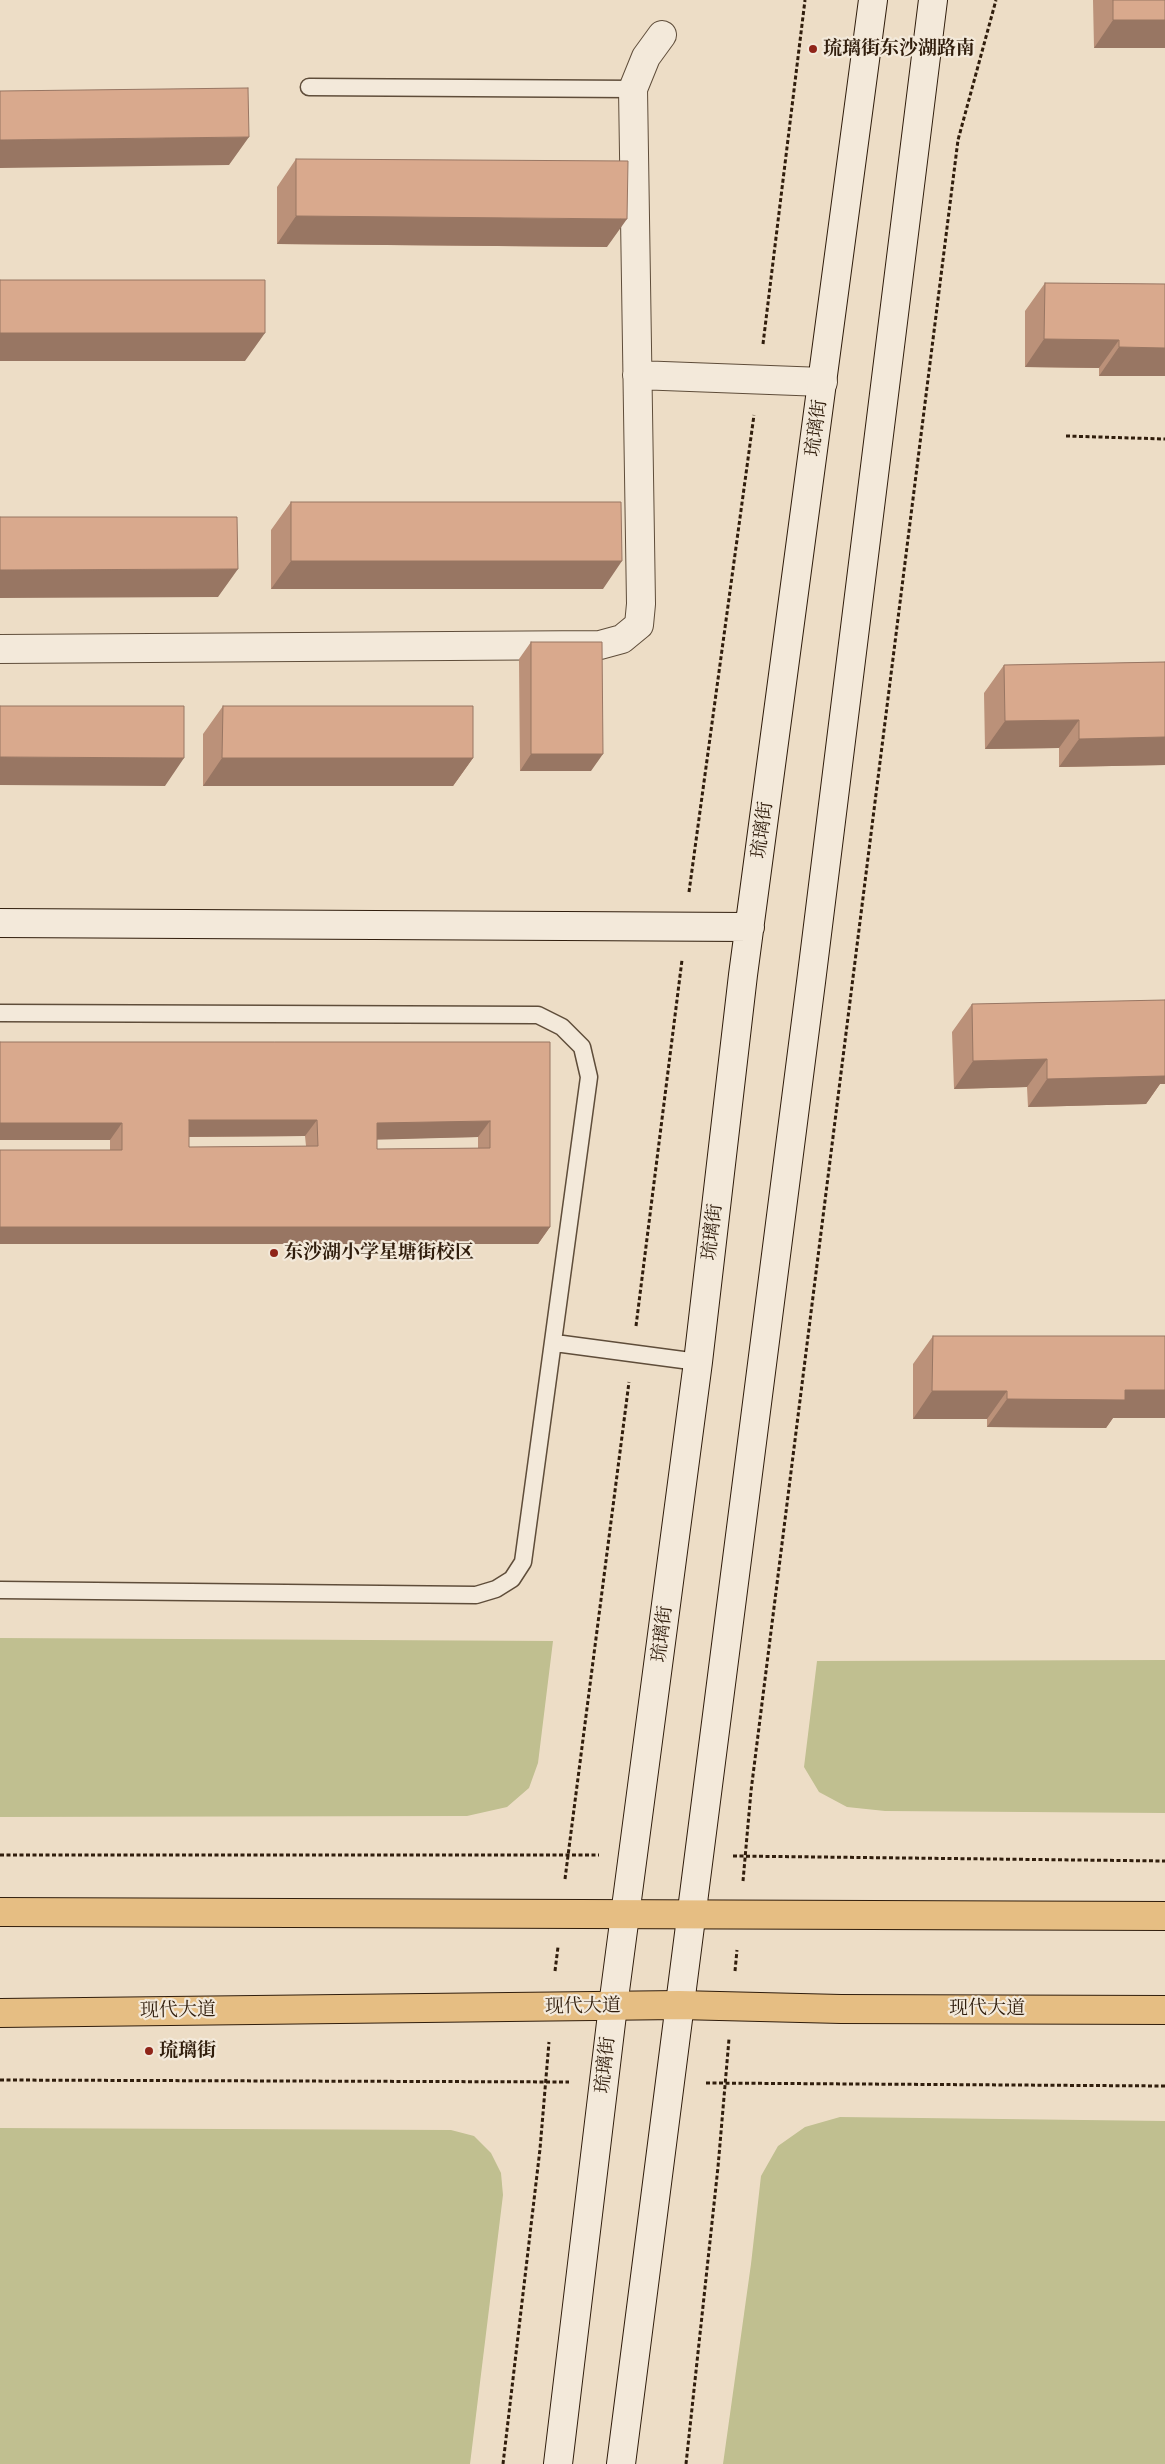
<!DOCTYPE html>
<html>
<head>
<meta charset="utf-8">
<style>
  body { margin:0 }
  canvas { display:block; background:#edddc6 }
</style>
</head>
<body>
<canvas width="1165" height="2464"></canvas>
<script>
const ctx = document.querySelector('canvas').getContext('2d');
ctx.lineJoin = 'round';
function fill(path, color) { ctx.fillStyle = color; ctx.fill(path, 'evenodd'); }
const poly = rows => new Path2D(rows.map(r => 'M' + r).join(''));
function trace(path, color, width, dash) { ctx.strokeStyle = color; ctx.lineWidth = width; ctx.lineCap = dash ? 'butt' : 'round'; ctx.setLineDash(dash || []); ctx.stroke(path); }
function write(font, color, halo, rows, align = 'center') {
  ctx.font = font + ' "Gentium Book Plus","Noto Serif SC",serif'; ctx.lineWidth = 4.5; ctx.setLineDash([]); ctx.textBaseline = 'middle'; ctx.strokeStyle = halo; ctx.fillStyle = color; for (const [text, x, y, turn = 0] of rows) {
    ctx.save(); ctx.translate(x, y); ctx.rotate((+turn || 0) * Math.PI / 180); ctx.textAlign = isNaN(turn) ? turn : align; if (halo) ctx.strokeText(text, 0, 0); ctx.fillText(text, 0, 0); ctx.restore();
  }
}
const green = poly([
  [0,1638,553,1641,538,1763,529,1788,507,1807,467,1816,0,1817],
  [1165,1660,1165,1813,885,1811,847,1807,819,1792,804,1767,817,1661],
  [840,2117,1165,2121,1165,2464,723,2464,751,2264,761,2176,778,2146,805,2127],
  [0,2128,451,2130,474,2136,491,2153,501,2173,503,2195,470,2464,0,2464]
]);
const path = poly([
  [763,344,805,0],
  [1066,436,1165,439],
  [689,892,754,415],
  [636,1326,682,960],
  [0,1855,599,1855],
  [733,1856,1165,1861],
  [565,1879,629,1382],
  [743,1881,751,1791,958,140,996,0],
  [555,1971,558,1947],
  [735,1971,737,1950],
  [0,2080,569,2082],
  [706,2083,1165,2086],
  [503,2464,540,2149,549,2042],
  [686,2464,718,2167,729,2039]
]);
const lane = poly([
  [309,87,633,89],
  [0,1013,538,1015,562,1027,582,1047,589,1077,523,1562,512,1579,496,1589,476,1595,0,1590],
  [555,1343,698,1362]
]);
const street = poly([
  [637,375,823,382],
  [0,649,600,645,622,639,639,625,641,604,633,89,646,57,662,35]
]);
const secondary = poly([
  [0,923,750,927],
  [558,2464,613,2006,698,1362,743,975,873,0],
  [621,2464,811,982,933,0]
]);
const primary = poly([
  [0,1912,1165,1916],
  [0,2013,679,2005,841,2009,1165,2010]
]);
const wall = poly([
  [1093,0,1165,0,1165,48,1094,48],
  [296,159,607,247,277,244,277,187],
  [1045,283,1165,284,1165,376,1099,376,1099,368,1025,367,1025,311],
  [291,502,603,589,271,589,271,530],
  [531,642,591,771,520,771,519,659],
  [1165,662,1165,765,1059,767,1059,748,985,749,984,693,1004,665],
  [223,706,473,758,453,786,203,786,203,734],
  [972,1004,1160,1084,1146,1104,1028,1107,1027,1087,954,1089,952,1032],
  [0,1042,550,1042,550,1227,538,1244,110,1150,110,1140,0,1140],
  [305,1136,306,1146,189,1147,189,1137],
  [478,1137,478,1148,377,1149,377,1139],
  [933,1336,1165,1336,1165,1418,1113,1418,1106,1428,987,1427,987,1419,913,1419,913,1364]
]);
const shadedWall = poly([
  [1113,20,1165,20,1165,48,1094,48],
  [249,137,229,165,0,168,0,140],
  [296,216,627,219,607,247,277,244],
  [0,333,265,333,245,361,0,361],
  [1044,339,1119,340,1099,368,1025,367],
  [1119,347,1165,348,1165,376,1099,376],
  [291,561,622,561,603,589,271,589],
  [238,569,218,597,0,598,0,570],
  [1079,720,1059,748,985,749,1005,721],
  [1165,737,1165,765,1059,767,1079,739],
  [531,754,603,754,591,771,520,771],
  [0,757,184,758,165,786,0,785],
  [222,758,473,758,453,786,203,786],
  [1165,1057,1165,1084,1160,1084,1146,1104,1028,1107,1047,1079],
  [1047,1059,1027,1087,954,1089,973,1061],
  [189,1120,317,1120,305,1136,177,1137],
  [490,1121,478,1137,365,1140,377,1123],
  [0,1123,122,1123,110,1140,0,1140],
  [0,1227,550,1227,538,1244,0,1244],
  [1125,1390,1165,1390,1165,1418,1113,1418,1106,1428,987,1427,1007,1399],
  [932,1391,1007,1391,987,1419,913,1419]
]);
const building = poly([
  [1113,0,1165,0,1165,20,1113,20,1113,0],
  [248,88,249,137,0,140,0,91,248,88],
  [296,159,628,161,627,219,296,216,296,159],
  [0,280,265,280,265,333,0,333,0,280],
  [1045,283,1165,284,1165,348,1119,347,1119,340,1044,339,1045,283],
  [291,502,621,502,622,561,291,561,291,502],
  [0,517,237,517,238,569,0,570,0,517],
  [531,642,602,642,603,754,531,754,531,642],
  [1165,662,1165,737,1079,739,1079,720,1005,721,1004,665,1165,662],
  [0,706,184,706,184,758,0,757,0,706],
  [223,706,473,706,473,758,222,758,223,706],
  [1165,1000,1165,1076,1047,1079,1047,1059,973,1061,972,1004,1165,1000],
  [0,1042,550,1042,550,1227,0,1227,0,1150,122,1150,122,1123,0,1123,0,1042],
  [189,1120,317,1120,318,1146,189,1147,189,1120],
  [490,1121,490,1148,377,1149,377,1123,490,1121],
  [933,1336,1165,1336,1165,1390,1125,1390,1125,1400,1007,1399,1007,1391,932,1391,933,1336]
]);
const markers = [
  [813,49,5,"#8f2418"],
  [274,1253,5,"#8f2418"],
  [149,2051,5,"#8f2418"]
];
const poiNames = [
  ["琉璃街东沙湖路南",823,49],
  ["东沙湖小学星塘街校区",284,1253],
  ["琉璃街",159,2051]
];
const streetNames = [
  ["琉璃街",817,428,-82],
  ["琉璃街",763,830,-82],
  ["琉璃街",713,1232,-83],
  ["琉璃街",663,1634,-83],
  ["现代大道",583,2007,-1],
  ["现代大道",987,2009],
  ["现代大道",178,2011,-1],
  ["琉璃街",606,2065,-84]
];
fill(green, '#c0bf90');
trace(lane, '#5f4d3a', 19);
trace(street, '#5f4d3a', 30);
trace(secondary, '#301d0c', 30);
trace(primary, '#301d0c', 30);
trace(path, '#301d0c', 3, [4, 2.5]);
trace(lane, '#f3e9da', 16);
trace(street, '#f3e9da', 28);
trace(secondary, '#f3e9da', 28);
trace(primary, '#e6be83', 28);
fill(wall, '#bb9179');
fill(shadedWall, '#987663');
fill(building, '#d9a98d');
trace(building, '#987663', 1);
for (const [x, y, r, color] of markers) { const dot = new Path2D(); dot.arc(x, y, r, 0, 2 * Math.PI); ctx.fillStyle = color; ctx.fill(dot); trace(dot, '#f3e9da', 2); }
write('bold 19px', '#301d0c', '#f3e9da', poiNames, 'left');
write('19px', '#301d0c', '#f3e9da', streetNames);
</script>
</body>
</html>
